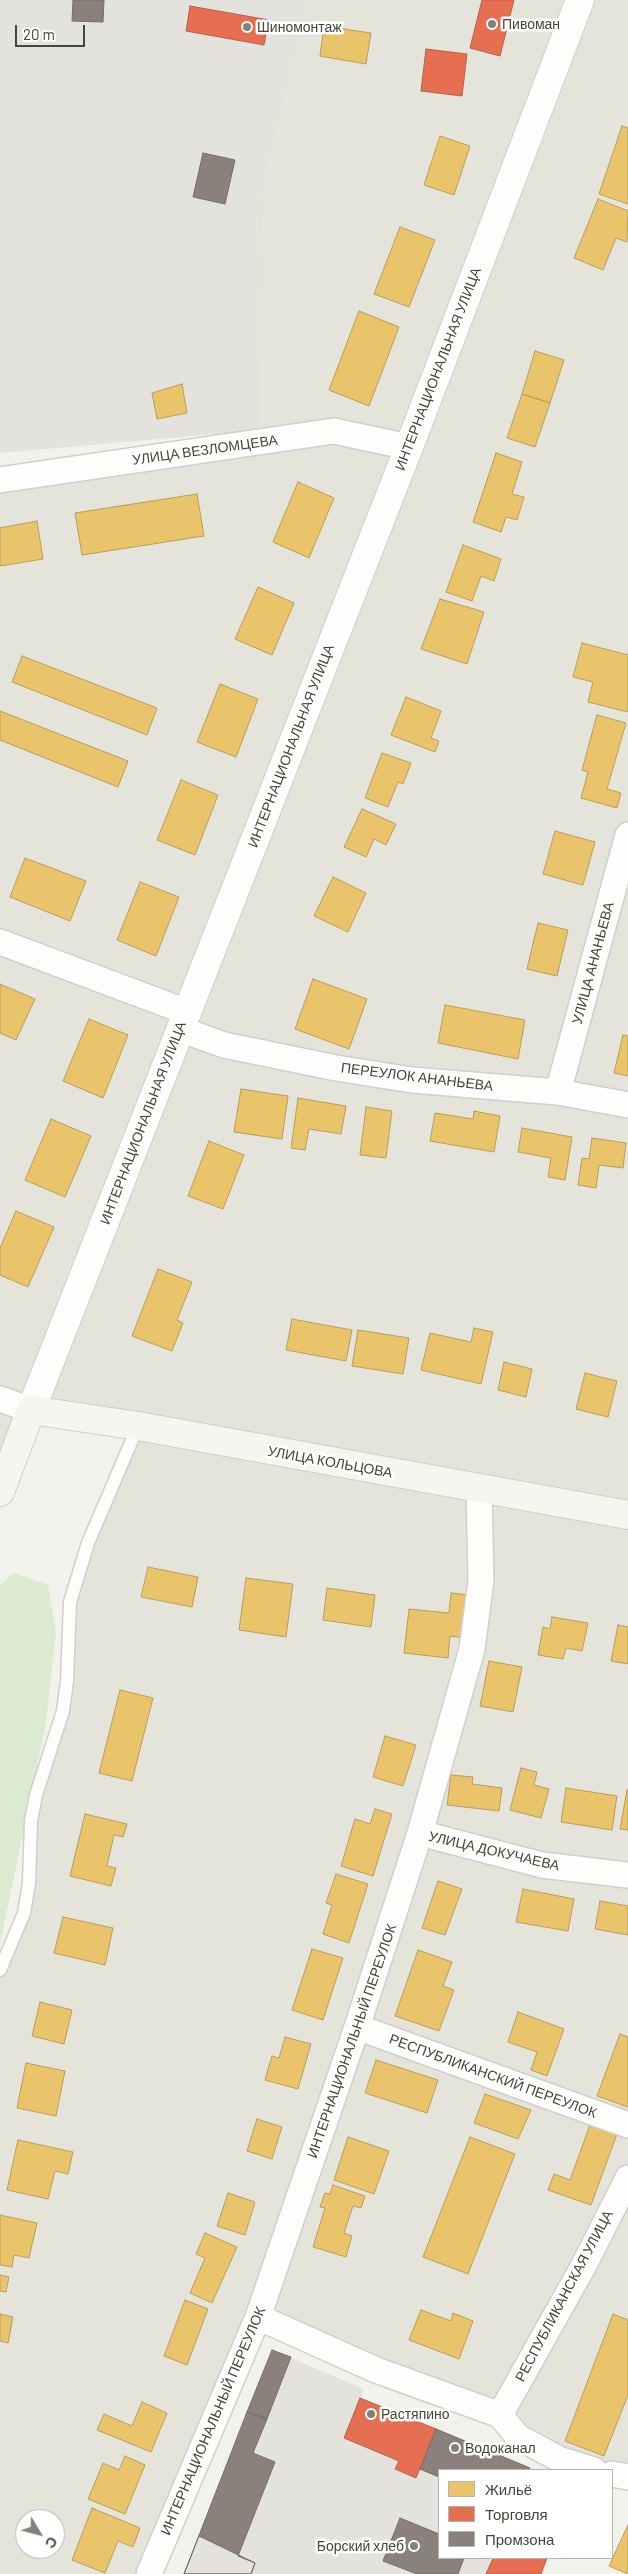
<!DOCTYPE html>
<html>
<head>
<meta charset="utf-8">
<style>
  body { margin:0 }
  #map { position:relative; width:628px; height:2574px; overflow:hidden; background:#f2f2ed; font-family:Barlow,sans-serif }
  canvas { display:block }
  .legend { position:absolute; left:438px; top:2469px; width:175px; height:90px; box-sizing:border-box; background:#fff; border:1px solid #b6b4b0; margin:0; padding:6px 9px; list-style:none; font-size:15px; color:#484439 }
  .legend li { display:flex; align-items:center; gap:10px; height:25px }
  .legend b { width:25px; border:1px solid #b6b4b0 }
  .north { position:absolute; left:15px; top:2509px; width:50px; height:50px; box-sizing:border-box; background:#fff; border:1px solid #b6b4b0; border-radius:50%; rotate:127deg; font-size:14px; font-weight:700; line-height:20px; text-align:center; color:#484439 }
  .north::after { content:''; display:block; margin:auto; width:18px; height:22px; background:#848178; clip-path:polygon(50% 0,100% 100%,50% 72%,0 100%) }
  .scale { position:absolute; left:15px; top:25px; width:70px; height:22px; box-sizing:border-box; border:2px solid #484439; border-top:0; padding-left:6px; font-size:15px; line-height:18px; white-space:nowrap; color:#484439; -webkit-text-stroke:4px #fff; paint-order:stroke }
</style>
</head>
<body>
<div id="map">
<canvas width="628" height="2574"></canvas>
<ul class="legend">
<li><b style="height:14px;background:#e9c46a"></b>Жильё</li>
<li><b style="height:14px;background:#e76f51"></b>Торговля</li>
<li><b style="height:14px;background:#8a817c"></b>Промзона</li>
</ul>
<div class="north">С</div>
<div class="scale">20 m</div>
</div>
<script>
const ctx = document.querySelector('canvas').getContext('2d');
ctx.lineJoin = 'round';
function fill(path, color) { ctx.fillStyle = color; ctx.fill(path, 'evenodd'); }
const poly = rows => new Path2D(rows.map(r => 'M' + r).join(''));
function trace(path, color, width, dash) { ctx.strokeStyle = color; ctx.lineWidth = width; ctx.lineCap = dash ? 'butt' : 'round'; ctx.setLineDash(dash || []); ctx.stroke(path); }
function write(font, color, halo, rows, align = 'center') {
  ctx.font = font + ' Barlow,sans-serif'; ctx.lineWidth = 5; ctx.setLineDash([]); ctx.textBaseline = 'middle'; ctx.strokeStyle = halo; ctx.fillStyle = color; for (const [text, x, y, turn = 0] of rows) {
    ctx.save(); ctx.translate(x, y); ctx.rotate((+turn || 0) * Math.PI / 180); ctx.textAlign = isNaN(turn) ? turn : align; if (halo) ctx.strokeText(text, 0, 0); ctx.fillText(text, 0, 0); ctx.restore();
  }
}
const residential = poly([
  [309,0,628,0,628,2477,518,2437,258,2317,149,2574,0,2574,0,1970,24,1913,31,1821,63,1711,70,1602,138,1426,31,1410,0,1492,0,480,261,430,264,185],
  [25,2519,55,2519,55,2549,25,2549]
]);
const industrial = poly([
  [0,0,309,0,264,185,261,430,0,453],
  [272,2350,364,2389,360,2398,536,2470,439,2470,439,2558,547,2558,541,2574,184,2574]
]);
const green = poly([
  [13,1573,48,1585,56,1633,46,1723,0,1944,0,1586]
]);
const homes = poly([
  [324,26,371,33,366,64,320,56,324,26],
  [622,126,628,128,628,204,599,194,622,126],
  [440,136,470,146,454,195,424,185,440,136],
  [598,199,628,211,627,242,616,238,603,270,574,258,598,199],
  [400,227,435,240,409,307,374,294,400,227],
  [359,311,399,327,369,406,329,390,359,311],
  [535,351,564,360,550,403,522,394,535,351],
  [182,384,187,413,157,419,152,393,182,384],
  [522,394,550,403,535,447,507,438,522,394],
  [496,453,522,462,512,494,524,497,517,520,506,517,501,532,473,522,496,453],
  [298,482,334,498,309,558,273,542,298,482],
  [197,494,204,536,82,555,75,513,197,494],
  [37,521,43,559,0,566,0,528,37,521],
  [463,545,501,559,494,581,481,576,472,601,446,592,463,545],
  [258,587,294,603,272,655,235,639,258,587],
  [440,599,484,612,467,664,421,649,440,599],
  [582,643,628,655,628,712,588,702,593,682,573,677,582,643],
  [22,656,157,708,147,735,12,682,22,656],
  [220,684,258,699,236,757,197,742,220,684],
  [406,697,441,711,431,738,439,741,435,752,391,735,406,697],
  [0,711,128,761,118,787,0,740,0,711],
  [597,715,626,723,607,789,621,793,617,808,581,798,588,772,582,770,597,715],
  [382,753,411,763,403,784,398,782,388,807,365,798,382,753],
  [181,780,218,795,195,855,157,840,181,780],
  [362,809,396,824,386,845,374,839,366,857,344,847,362,809],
  [555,831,595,842,583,885,543,874,555,831],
  [25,858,86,881,70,921,10,897,25,858],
  [333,877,366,893,348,932,314,916,333,877],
  [140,882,179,897,156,956,117,940,140,882],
  [538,923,568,930,557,976,527,969,538,923],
  [313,979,367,999,349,1049,295,1029,313,979],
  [0,984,35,999,16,1040,0,1033,0,984],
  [445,1005,525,1020,518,1059,438,1043,445,1005],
  [89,1019,128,1035,103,1098,63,1081,89,1019],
  [623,1035,628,1036,628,1076,614,1073,623,1035],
  [241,1089,288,1096,282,1139,234,1132,241,1089],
  [298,1098,346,1106,341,1134,309,1129,305,1150,291,1148,298,1098],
  [366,1107,392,1111,386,1158,360,1155,366,1107],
  [474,1111,500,1116,494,1152,430,1141,435,1113,473,1119,474,1111],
  [51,1119,91,1136,65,1197,25,1180,51,1119],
  [522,1128,572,1137,565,1180,548,1177,551,1158,518,1152,522,1128],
  [592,1138,626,1143,623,1168,599,1165,596,1188,578,1185,582,1158,589,1159,592,1138],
  [209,1141,244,1155,223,1209,188,1196,209,1141],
  [16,1211,54,1227,28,1287,0,1275,0,1248,16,1211],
  [158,1269,192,1282,177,1320,183,1323,172,1351,132,1336,158,1269],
  [292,1319,352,1330,346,1361,286,1350,292,1319],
  [474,1328,493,1332,481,1384,421,1370,430,1333,471,1342,474,1328],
  [358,1330,409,1338,403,1374,352,1366,358,1330],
  [504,1362,532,1369,526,1397,498,1390,504,1362],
  [585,1373,617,1381,608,1417,576,1409,585,1373],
  [148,1567,198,1577,192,1607,141,1597,148,1567],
  [246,1578,293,1584,286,1637,239,1630,246,1578],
  [327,1588,375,1595,371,1627,323,1620,327,1588],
  [451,1593,469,1595,464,1638,450,1636,448,1658,404,1653,409,1609,449,1613,451,1593],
  [552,1617,588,1623,582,1651,566,1648,563,1659,538,1655,543,1627,550,1629,552,1617],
  [618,1625,628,1627,628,1664,611,1661,618,1625],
  [489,1661,522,1667,513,1712,480,1706,489,1661],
  [120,1690,153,1698,132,1781,99,1773,120,1690],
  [385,1736,416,1745,403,1786,373,1777,385,1736],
  [521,1768,537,1772,534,1785,549,1789,541,1818,510,1810,521,1768],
  [451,1775,473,1777,472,1784,502,1788,499,1811,447,1805,451,1775],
  [566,1788,617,1796,612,1830,561,1822,566,1788],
  [627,1790,628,1790,628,1830,620,1829,627,1790],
  [375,1809,392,1814,373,1876,341,1866,355,1819,370,1824,375,1809],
  [85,1814,127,1824,123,1837,114,1835,107,1866,116,1868,111,1886,70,1876,85,1814],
  [336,1874,368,1884,349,1943,323,1934,332,1905,326,1903,336,1874],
  [438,1881,462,1889,445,1935,422,1928,438,1881],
  [523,1889,574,1899,568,1931,516,1922,523,1889],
  [600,1901,628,1906,628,1935,595,1929,600,1901],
  [63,1917,113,1928,105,1965,54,1953,63,1917],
  [312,1949,343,1958,323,2020,292,2010,312,1949],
  [418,1950,452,1962,443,1986,454,1990,439,2031,395,2016,418,1950],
  [40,2002,72,2010,64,2044,32,2036,40,2002],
  [518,2012,564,2029,547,2076,531,2070,537,2052,508,2042,518,2012],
  [620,2034,628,2037,628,2107,597,2096,620,2034],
  [285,2037,311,2044,298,2089,265,2080,272,2056,279,2058,285,2037],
  [376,2060,438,2080,427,2113,365,2093,376,2060],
  [26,2063,65,2071,56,2116,17,2108,26,2063],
  [485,2094,531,2110,518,2139,474,2123,485,2094],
  [257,2119,282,2127,272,2159,247,2151,257,2119],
  [590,2125,617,2134,591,2205,548,2190,554,2174,570,2180,590,2125],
  [348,2137,389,2151,374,2194,334,2180,348,2137],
  [470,2137,515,2154,468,2274,423,2257,470,2137],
  [18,2140,73,2152,68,2174,55,2171,48,2199,7,2190,18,2140],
  [333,2185,365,2196,361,2208,353,2206,344,2233,352,2236,346,2257,313,2247,325,2208,320,2207,325,2193,330,2194,333,2185],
  [228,2193,255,2202,245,2235,217,2226,228,2193],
  [0,2215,37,2223,29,2258,14,2255,12,2267,0,2265,0,2215],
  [205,2233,237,2247,212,2303,190,2293,205,2258,196,2254,205,2233],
  [0,2275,9,2277,6,2292,0,2291,0,2275],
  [185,2300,208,2309,187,2365,164,2356,185,2300],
  [421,2310,451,2321,453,2313,473,2321,459,2359,409,2340,421,2310],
  [0,2314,13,2317,8,2343,0,2341,0,2314],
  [613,2314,628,2320,628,2395,604,2456,565,2441,613,2314],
  [142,2402,167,2413,151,2452,97,2430,104,2414,132,2426,142,2402],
  [125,2456,145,2465,125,2514,88,2499,103,2463,119,2470,125,2456],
  [92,2508,140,2528,133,2547,118,2541,105,2573,72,2560,92,2508],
  [628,2525,628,2574,609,2566,628,2525]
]);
const shops = poly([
  [482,0,514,0,500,56,470,48,482,0],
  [190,6,269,20,264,45,186,31,190,6],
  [426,49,467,54,462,96,421,91,426,49],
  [360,2398,436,2429,416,2478,395,2469,399,2461,344,2438,360,2398],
  [493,2558,547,2558,541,2574,486,2574,493,2558]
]);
const industry = poly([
  [73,0,104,0,103,22,72,21,73,0],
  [203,153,235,160,225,204,193,197,203,153],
  [272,2350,291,2357,267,2419,247,2412,272,2350],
  [247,2412,267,2419,253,2453,275,2462,238,2556,255,2563,251,2574,184,2574,247,2412],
  [436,2429,530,2468,528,2470,439,2470,439,2477,420,2469,436,2429],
  [400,2518,439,2534,439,2558,464,2558,458,2574,417,2574,383,2561,400,2518],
  [199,2536,255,2563,251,2574,184,2574,199,2536]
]);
const service = poly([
  [0,1970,24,1913,29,1883,31,1821,36,1795,63,1711,67,1681,70,1602,88,1543,138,1426]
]);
const minor = poly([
  [0,480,334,431,409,447],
  [0,942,187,1012],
  [180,1029,224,1045,336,1068,412,1080,558,1092,628,1105],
  [558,1092,628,835],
  [0,1399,31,1410],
  [420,1833,542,1865,628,1875],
  [357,2027,628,2125],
  [258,2317,376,2370,500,2415,518,2437,561,2460,594,2470],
  [500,2415,584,2265,628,2178],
  [612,2474,628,2477],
  [149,2574,258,2317,357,2027,420,1833,472,1649,481,1581,479,1489]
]);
const tertiary = poly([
  [31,1410,409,447,580,0]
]);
const secondary = poly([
  [0,1492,31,1410,138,1426,628,1515]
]);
const markers = [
  [492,24,5,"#848178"],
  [247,27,5,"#848178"],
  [371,2414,5,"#848178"],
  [455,2448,5,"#848178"],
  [414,2546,5,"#848178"]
];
const poiNames = [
  ["Пивоман",502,24],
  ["Шиномонтаж",257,27],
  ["Растяпино",381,2414],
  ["Водоканал",465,2448],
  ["Борский хлеб",404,2546,"right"]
];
const streetNames = [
  ["ИНТЕРНАЦИОНАЛЬНАЯ УЛИЦА",438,369,-69],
  ["УЛИЦА ВЕЗЛОМЦЕВА",205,450,-8],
  ["ИНТЕРНАЦИОНАЛЬНАЯ УЛИЦА",291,746,-69],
  ["УЛИЦА АНАНЬЕВА",593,963,-75],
  ["ПЕРЕУЛОК АНАНЬЕВА",417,1077,7],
  ["ИНТЕРНАЦИОНАЛЬНАЯ УЛИЦА",143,1123,-69],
  ["УЛИЦА КОЛЬЦОВА",330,1462,10],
  ["УЛИЦА ДОКУЧАЕВА",494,1851,13],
  ["ИНТЕРНАЦИОНАЛЬНЫЙ ПЕРЕУЛОК",352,2041,-71],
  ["РЕСПУБЛИКАНСКИЙ ПЕРЕУЛОК",493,2076,20],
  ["РЕСПУБЛИКАНСКАЯ УЛИЦА",564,2296,-62],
  ["ИНТЕРНАЦИОНАЛЬНЫЙ ПЕРЕУЛОК",213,2421,-67]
];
fill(residential, '#e5e4db');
fill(industrial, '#e4e2dd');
fill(green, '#dbebcf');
fill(homes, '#e9c46a');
trace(homes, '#b99e5b', 1);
fill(shops, '#e76f51');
trace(shops, '#b7624a', 1);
fill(industry, '#8a817c');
trace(industry, '#766f68', 1);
trace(service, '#d0cfcb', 15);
trace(minor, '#d0cfcb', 28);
trace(tertiary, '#d0cfcb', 30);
trace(secondary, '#d0cfc4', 30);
trace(service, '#fdfdfc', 12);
trace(minor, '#fdfdfc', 25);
trace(tertiary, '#fdfdfc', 28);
trace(secondary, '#f6f6f0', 28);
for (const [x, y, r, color] of markers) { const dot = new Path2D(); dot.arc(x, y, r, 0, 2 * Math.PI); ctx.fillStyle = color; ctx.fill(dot); trace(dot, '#fff', 2); }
write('14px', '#484439', '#fff', poiNames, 'left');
write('14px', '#484439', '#fff', streetNames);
</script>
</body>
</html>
